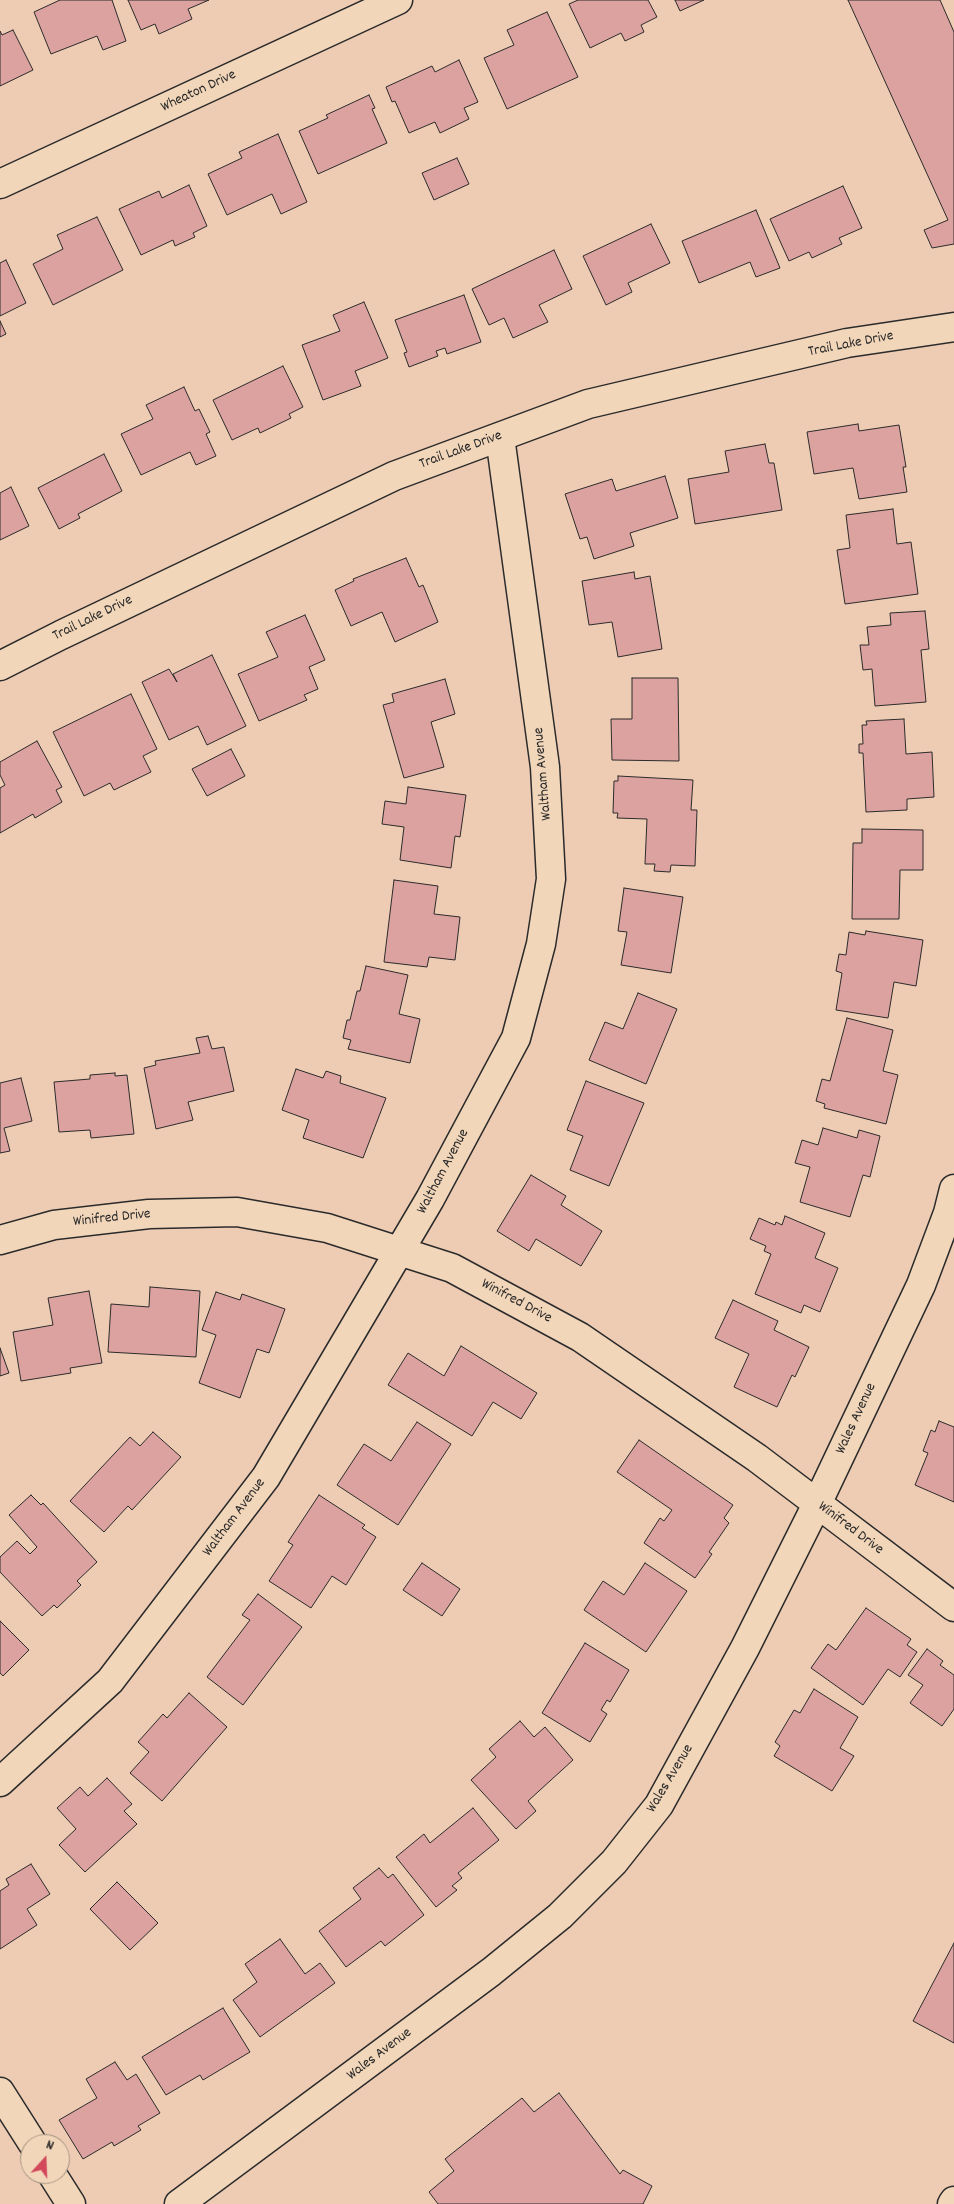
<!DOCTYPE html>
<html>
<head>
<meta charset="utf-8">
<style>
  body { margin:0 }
  #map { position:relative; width:954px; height:2204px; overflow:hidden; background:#eeccb4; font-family:Dekko,sans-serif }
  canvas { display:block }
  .north { position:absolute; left:20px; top:2134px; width:50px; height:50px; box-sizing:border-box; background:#f2d6b9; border:1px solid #a29280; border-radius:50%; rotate:20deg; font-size:14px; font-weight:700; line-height:20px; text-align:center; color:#2b2b2b }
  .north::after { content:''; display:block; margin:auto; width:18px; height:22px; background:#d1495b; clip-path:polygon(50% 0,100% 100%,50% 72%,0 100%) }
</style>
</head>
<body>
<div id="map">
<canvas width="954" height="2204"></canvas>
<div class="north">N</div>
</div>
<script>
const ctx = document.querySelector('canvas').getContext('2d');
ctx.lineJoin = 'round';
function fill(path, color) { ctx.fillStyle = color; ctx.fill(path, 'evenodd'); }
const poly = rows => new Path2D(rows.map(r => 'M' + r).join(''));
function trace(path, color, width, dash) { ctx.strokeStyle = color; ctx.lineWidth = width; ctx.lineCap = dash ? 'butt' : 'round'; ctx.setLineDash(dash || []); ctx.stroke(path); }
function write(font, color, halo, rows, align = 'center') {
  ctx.font = font + ' Dekko,sans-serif'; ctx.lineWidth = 4; ctx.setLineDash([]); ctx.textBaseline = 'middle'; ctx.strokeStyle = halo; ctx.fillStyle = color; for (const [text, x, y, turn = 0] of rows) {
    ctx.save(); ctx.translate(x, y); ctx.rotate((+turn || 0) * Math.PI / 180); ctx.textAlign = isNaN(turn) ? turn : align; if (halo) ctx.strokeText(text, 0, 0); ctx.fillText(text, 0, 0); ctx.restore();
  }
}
const building = poly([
  [60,0,112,0,126,41,103,50,97,36,51,54,34,12,60,0],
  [128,0,209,0,188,9,192,19,159,34,155,24,141,30,128,0],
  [578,0,648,0,657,17,641,25,644,32,625,41,621,33,590,48,569,4,578,0],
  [675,0,704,0,680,11,675,0],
  [848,0,940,0,954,32,954,244,932,248,924,230,948,220,848,0],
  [547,12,578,77,507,109,484,58,514,45,507,30,547,12],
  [13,30,33,70,0,86,0,31,2,35,13,30],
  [459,60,478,102,464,108,469,119,440,133,435,122,409,133,395,101,392,102,386,87,432,66,435,72,459,60],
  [369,95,375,108,372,109,387,143,318,174,299,131,328,118,326,115,369,95],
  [278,134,307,202,281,214,272,194,227,215,208,174,242,158,239,152,278,134],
  [457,158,469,184,434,200,422,173,457,158],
  [189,185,207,226,193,233,195,237,175,246,173,240,141,255,119,209,159,191,162,198,189,185],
  [843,186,862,228,839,238,842,244,812,258,809,252,789,261,770,219,843,186],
  [756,210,780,268,756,277,750,262,699,283,682,241,756,210],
  [97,217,123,270,53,305,33,264,63,249,57,235,97,217],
  [651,224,670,263,628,283,632,292,606,305,583,256,651,224],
  [554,250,572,289,539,305,548,322,513,338,504,318,489,325,472,289,554,250],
  [6,260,26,303,0,316,0,263,6,260],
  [464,295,481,342,447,354,445,348,436,351,438,356,409,367,404,353,407,352,395,320,464,295],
  [364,302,388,358,355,371,361,386,323,400,302,345,340,331,333,315,364,302],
  [0,321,6,334,0,337,0,321],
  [283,366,303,407,289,414,291,418,260,433,258,428,232,440,213,400,283,366],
  [184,387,195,411,199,409,210,432,206,434,216,456,196,465,190,452,141,475,121,434,153,419,146,405,184,387],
  [858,424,859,431,899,425,906,467,903,467,907,492,859,499,853,468,814,474,807,432,858,424],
  [765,444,769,463,774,463,782,510,695,524,688,479,729,472,725,451,765,444],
  [104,454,122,491,78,514,80,518,59,529,38,488,104,454],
  [665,476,678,518,630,533,634,546,594,559,587,537,580,539,565,494,612,479,616,491,665,476],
  [11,487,29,526,0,540,0,493,11,487],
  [893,509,897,544,911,542,918,594,845,604,837,550,850,548,846,515,893,509],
  [406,558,419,587,423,585,438,622,395,642,382,612,351,626,335,590,354,581,353,579,406,558],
  [634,572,635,579,650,576,662,649,618,657,612,622,589,625,582,581,634,572],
  [925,611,929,649,921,650,926,702,875,706,872,669,863,670,860,645,869,645,867,627,891,625,890,613,925,611],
  [305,615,325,660,309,667,318,689,304,695,307,700,259,721,238,674,278,657,266,632,305,615],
  [212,655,246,726,207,745,198,726,169,740,142,682,169,669,177,682,173,674,212,655],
  [632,678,678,678,679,761,612,760,611,719,632,719,632,678],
  [445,679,455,714,431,722,444,767,404,778,383,705,394,702,392,694,445,679],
  [131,694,157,749,143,756,151,772,114,790,110,783,84,796,53,732,131,694],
  [904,719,906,754,932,752,934,797,907,799,907,810,866,812,863,753,859,753,859,744,863,744,862,725,867,725,866,721,904,719],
  [37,741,62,787,56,790,62,802,35,818,33,814,0,833,0,788,5,785,0,775,0,762,37,741],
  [231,749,245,776,207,796,192,769,231,749],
  [618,776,693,780,691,810,697,810,695,866,671,865,670,872,654,871,655,864,645,864,647,819,617,818,618,813,613,813,614,781,618,781,618,776],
  [408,787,466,795,460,837,455,836,451,868,400,860,404,827,382,824,385,801,406,804,408,787],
  [862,829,923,830,923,870,900,870,899,919,852,919,853,843,862,843,862,829],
  [394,880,438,886,434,914,460,917,455,960,429,957,427,967,384,962,394,880],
  [624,888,683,897,671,973,621,965,627,932,618,931,624,888],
  [866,931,923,940,916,986,894,982,888,1018,836,1010,842,973,836,971,839,954,846,955,849,932,865,935,866,931],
  [366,966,408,975,399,1014,420,1019,410,1063,348,1049,351,1040,343,1038,347,1020,350,1020,357,991,360,991,366,966],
  [638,993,677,1009,646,1084,589,1060,605,1022,623,1029,638,993],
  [847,1018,893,1030,883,1071,898,1075,886,1124,824,1108,825,1104,816,1101,822,1079,830,1081,847,1018],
  [208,1036,212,1049,224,1047,234,1091,188,1102,193,1120,156,1129,144,1068,156,1065,155,1061,200,1053,196,1038,208,1036],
  [296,1069,323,1078,326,1071,341,1076,340,1083,386,1098,363,1158,303,1138,309,1120,282,1110,296,1069],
  [115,1073,115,1076,127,1075,134,1134,91,1138,90,1130,59,1132,54,1082,90,1079,90,1075,115,1073],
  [21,1078,32,1121,4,1128,10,1151,0,1153,0,1083,21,1078],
  [586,1081,644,1103,609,1186,570,1170,583,1136,567,1130,586,1081],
  [823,1128,857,1138,859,1130,880,1136,870,1177,863,1175,850,1217,800,1202,810,1167,795,1163,802,1140,818,1145,823,1128],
  [531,1175,566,1196,561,1205,602,1231,581,1266,536,1239,529,1251,497,1231,531,1175],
  [785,1216,825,1233,815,1258,838,1268,820,1312,804,1305,801,1313,755,1294,771,1254,764,1251,766,1246,750,1239,759,1218,775,1225,776,1222,782,1225,785,1216],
  [150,1287,200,1291,196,1357,108,1352,111,1304,149,1307,150,1287],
  [89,1291,102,1363,70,1368,71,1373,21,1381,13,1332,53,1325,48,1298,89,1291],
  [216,1292,240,1300,242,1294,285,1309,269,1353,257,1349,240,1398,199,1383,216,1335,202,1330,216,1292],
  [733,1300,778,1321,774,1330,809,1347,795,1377,792,1375,777,1407,734,1387,749,1354,715,1338,733,1300],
  [461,1346,537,1393,521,1419,493,1402,472,1436,388,1385,408,1353,444,1376,461,1346],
  [0,1348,9,1373,0,1376,0,1348],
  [939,1421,954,1427,954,1502,915,1485,928,1453,923,1451,931,1430,935,1432,939,1421],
  [417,1422,451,1444,398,1525,337,1485,364,1444,391,1461,417,1422],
  [153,1432,181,1457,132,1510,128,1506,104,1532,70,1501,130,1437,140,1446,153,1432],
  [639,1440,733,1505,724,1518,729,1523,709,1552,712,1554,695,1578,644,1543,660,1518,664,1521,672,1510,617,1472,639,1440],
  [31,1495,41,1505,43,1503,97,1562,77,1581,81,1585,57,1608,54,1605,42,1616,0,1572,0,1557,17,1541,30,1554,37,1547,9,1515,31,1495],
  [319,1495,365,1525,362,1528,376,1537,346,1585,332,1576,311,1608,269,1581,293,1545,288,1542,319,1495],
  [422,1563,460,1589,442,1616,403,1590,422,1563],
  [645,1563,687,1591,646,1652,584,1610,603,1581,624,1595,645,1563],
  [258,1594,302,1627,243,1705,207,1677,250,1620,242,1615,258,1594],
  [866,1608,911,1639,907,1645,917,1652,900,1677,888,1669,863,1705,811,1668,828,1644,836,1650,866,1608],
  [0,1621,29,1650,3,1676,0,1673,0,1621],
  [585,1643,629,1670,610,1702,607,1700,601,1710,607,1714,590,1742,542,1713,585,1643],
  [927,1649,943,1661,940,1665,954,1675,954,1709,942,1726,910,1703,923,1685,908,1675,927,1649],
  [814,1689,858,1717,840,1748,854,1756,832,1791,774,1756,780,1746,775,1742,794,1710,800,1713,814,1689],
  [189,1693,227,1727,162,1801,130,1773,149,1752,138,1742,163,1714,167,1718,189,1693],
  [520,1721,534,1737,545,1727,573,1760,528,1801,536,1811,516,1829,471,1780,496,1757,489,1749,520,1721],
  [107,1778,132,1804,124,1811,137,1824,85,1872,59,1845,76,1829,57,1808,80,1787,88,1796,107,1778],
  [473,1808,499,1840,458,1873,462,1878,452,1886,457,1890,436,1907,396,1857,424,1834,430,1843,473,1808],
  [31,1864,50,1894,27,1909,37,1925,0,1949,0,1891,9,1885,6,1879,31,1864],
  [379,1868,388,1878,393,1874,424,1915,385,1946,381,1941,346,1967,319,1931,361,1899,353,1888,379,1868],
  [117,1882,158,1923,130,1950,90,1909,117,1882],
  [280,1939,305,1974,320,1963,335,1983,260,2037,233,2000,257,1982,245,1964,280,1939],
  [954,1943,954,2043,913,2021,954,1943],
  [223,2008,250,2052,203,2080,200,2075,166,2095,142,2057,223,2008],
  [115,2062,127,2080,136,2074,160,2113,138,2126,141,2130,114,2146,112,2142,83,2159,59,2120,97,2098,86,2079,115,2062],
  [559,2093,620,2174,623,2170,652,2186,643,2204,438,2204,429,2192,454,2171,445,2159,522,2098,534,2112,559,2093]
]);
const minor = poly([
  [0,184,398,0],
  [0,1240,54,1225,149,1214,237,1212,327,1228,452,1268,580,1337,757,1458,954,1607],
  [0,1782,110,1681,266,1477,430,1199,516,1038,541,944,551,879,545,767,500,437],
  [179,2204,491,1972,560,1916,614,1862,659,1805,745,1648,817,1504,921,1285,948,1213,954,1189],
  [952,2204,954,2201]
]);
const tertiary = poly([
  [0,666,61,635,394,476,588,404,847,343,954,327],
  [0,2092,33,2144],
  [52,2174,71,2204]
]);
const streetNames = [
  ["Wheaton Drive",199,92,-25],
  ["Trail Lake Drive",851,345,-11],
  ["Trail Lake Drive",461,451,-20],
  ["Trail Lake Drive",93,619,-26],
  ["Waltham Avenue",544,774,-95],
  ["Waltham Avenue",444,1172,-62],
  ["Winifred Drive",112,1219,-6],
  ["Winifred Drive",516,1302,28],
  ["Wales Avenue",857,1419,-65],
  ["Waltham Avenue",235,1518,-53],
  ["Winifred Drive",850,1529,37],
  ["Wales Avenue",671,1779,-59],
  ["Wales Avenue",380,2055,-37]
];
fill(building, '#dca29f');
trace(building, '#2b2b2b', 1);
trace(minor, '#2b2b2b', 31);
trace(tertiary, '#2b2b2b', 31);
trace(minor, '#f2d6b9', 28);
trace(tertiary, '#f2d6b9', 28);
write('15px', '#2b2b2b', '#f2d6b9', streetNames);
</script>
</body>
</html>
